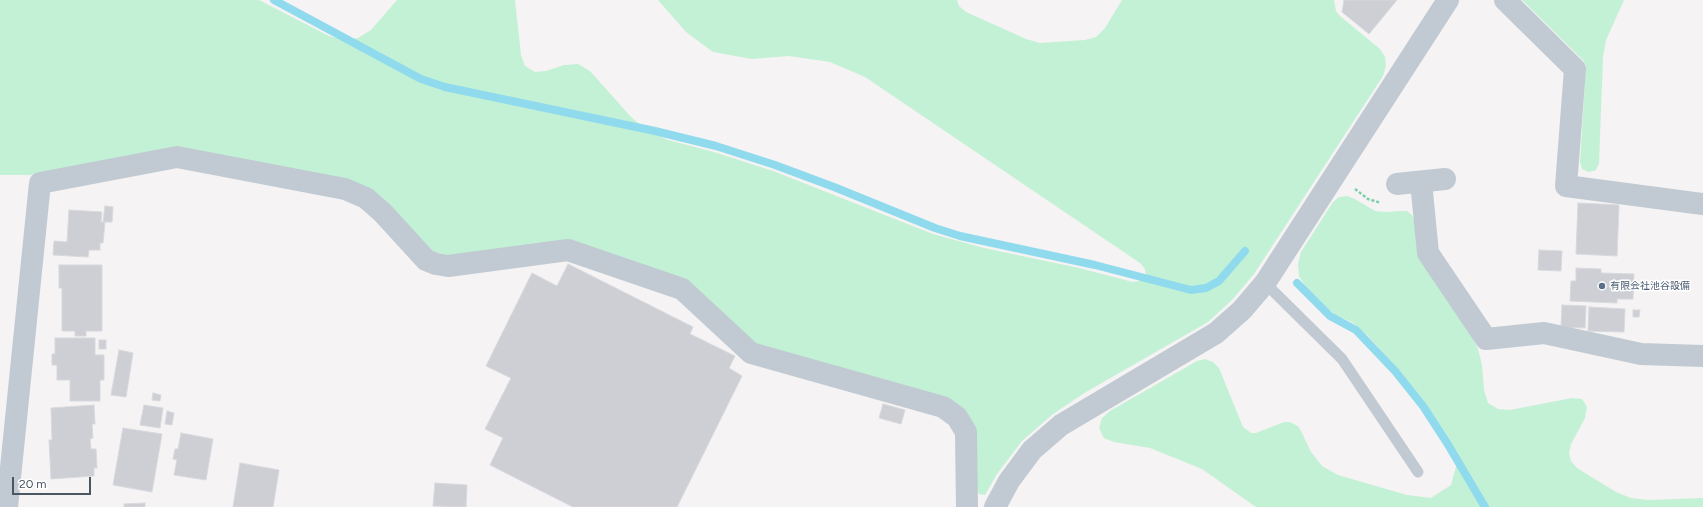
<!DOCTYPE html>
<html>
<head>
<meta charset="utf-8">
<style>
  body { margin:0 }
  #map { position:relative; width:1703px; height:507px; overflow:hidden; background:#f5f3f3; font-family:Figtree,sans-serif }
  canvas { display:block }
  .scale { position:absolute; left:12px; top:477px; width:79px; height:18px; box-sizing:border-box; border:2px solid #4a5661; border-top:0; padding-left:5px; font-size:12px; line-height:14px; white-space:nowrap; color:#4a5661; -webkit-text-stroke:3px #fff; paint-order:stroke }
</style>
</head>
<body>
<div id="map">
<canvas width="1703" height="507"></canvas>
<div class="scale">20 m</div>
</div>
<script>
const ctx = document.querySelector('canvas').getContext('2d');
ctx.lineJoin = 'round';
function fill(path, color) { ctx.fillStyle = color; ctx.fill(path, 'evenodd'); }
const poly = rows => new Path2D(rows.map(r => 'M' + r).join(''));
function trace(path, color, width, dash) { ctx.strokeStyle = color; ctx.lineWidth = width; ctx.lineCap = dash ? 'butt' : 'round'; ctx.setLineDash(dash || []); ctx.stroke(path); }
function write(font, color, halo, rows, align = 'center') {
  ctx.font = font + ' Figtree,"Noto Sans JP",sans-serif'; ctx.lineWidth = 3; ctx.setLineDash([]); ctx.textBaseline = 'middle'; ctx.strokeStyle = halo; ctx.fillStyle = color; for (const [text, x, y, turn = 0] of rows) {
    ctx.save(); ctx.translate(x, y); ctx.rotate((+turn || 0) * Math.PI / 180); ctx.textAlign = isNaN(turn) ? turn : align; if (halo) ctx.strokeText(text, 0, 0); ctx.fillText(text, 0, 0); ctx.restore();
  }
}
const green = poly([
  [0,0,259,0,329,36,345,40,358,38,371,30,397,0,515,0,521,55,525,66,535,72,546,71,564,65,578,64,590,71,631,117,648,131,668,140,714,152,773,171,933,234,984,248,1079,268,1133,282,1140,281,1146,276,1145,269,1140,263,865,77,830,62,789,56,752,59,713,52,686,32,658,0,957,0,959,6,966,12,1026,39,1040,43,1085,40,1096,37,1105,28,1122,0,1334,0,1336,11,1340,16,1380,49,1385,57,1386,66,1383,76,1254,274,1232,300,1208,322,1086,392,1053,414,1022,441,997,474,985,495,979,494,977,489,976,430,755,344,687,280,569,240,448,256,431,251,389,206,177,147,31,175,0,175],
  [1522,0,1624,0,1606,40,1603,57,1599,163,1596,170,1589,172,1582,169,1580,162,1586,65,1583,60],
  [1347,196,1355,199,1375,211,1386,212,1401,211,1407,211,1412,215,1478,349,1482,365,1484,390,1488,403,1498,409,1510,410,1572,398,1582,399,1587,407,1585,418,1571,444,1569,453,1571,461,1577,468,1616,492,1631,498,1648,500,1703,498,1703,507,1256,507,1202,469,1150,448,1114,442,1104,438,1099,428,1102,418,1110,411,1197,361,1205,359,1213,362,1219,368,1243,427,1251,433,1256,433,1284,422,1290,422,1299,427,1311,452,1322,466,1338,475,1407,495,1431,498,1451,485,1457,463,1450,441,1426,404,1398,369,1368,336,1352,322,1336,315,1328,309,1305,286,1299,276,1298,264,1301,252,1333,202,1339,197]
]);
const stream = poly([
  [274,0,421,79,445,87,655,131,716,146,775,165,834,187,935,228,960,236,1095,265,1191,290,1206,288,1219,281,1245,251],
  [1297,283,1330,316,1356,330,1395,371,1423,406,1447,443,1485,507]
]);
const building = poly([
  [1344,0,1397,0,1369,34,1342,12,1344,0],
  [1578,203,1619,205,1617,256,1576,254,1578,203],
  [105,206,113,207,112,222,103,222,105,206],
  [69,210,102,212,101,222,105,222,103,243,100,243,100,250,89,250,88,257,53,255,54,241,67,242,69,210],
  [1539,250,1562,251,1561,271,1538,270,1539,250],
  [568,264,693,327,690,334,735,356,729,368,742,376,677,507,573,507,490,465,503,438,485,429,511,378,486,366,532,273,557,286,568,264],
  [59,265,102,265,102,331,86,331,86,336,75,336,75,331,62,331,62,288,59,288,59,265],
  [1576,268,1601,269,1601,273,1634,274,1633,299,1617,299,1617,303,1570,301,1571,281,1576,281,1576,268],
  [1562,305,1586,306,1585,328,1561,327,1562,305],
  [1589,307,1625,309,1624,332,1588,331,1589,307],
  [1633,310,1640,310,1639,317,1633,317,1633,310],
  [55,338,95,338,95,355,104,355,104,380,100,380,100,401,70,401,70,380,57,380,57,365,52,365,52,354,55,354,55,338],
  [99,340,106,340,106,349,99,349,99,340],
  [119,350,133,353,126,397,111,395,119,350],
  [153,393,161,395,160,401,152,400,153,393],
  [883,404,905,410,901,424,879,418,883,404],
  [94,405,95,424,92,424,93,438,90,439,91,449,96,449,97,468,94,468,94,476,51,479,49,440,52,440,51,408,94,405],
  [144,405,163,408,160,428,140,425,144,405],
  [167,411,174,413,172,425,165,424,167,411],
  [123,428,162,434,152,492,113,485,123,428],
  [181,433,213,439,206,480,174,475,177,460,173,459,175,449,178,449,181,433],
  [240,463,279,470,273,507,233,507,240,463],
  [435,483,467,485,466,507,433,506,435,483],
  [145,503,145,507,124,507,124,504,145,503]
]);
const path = poly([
  [1355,189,1368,199,1381,203]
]);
const lane = poly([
  [1265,283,1342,359,1418,472]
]);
const street = poly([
  [1505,0,1575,69,1566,186,1703,204],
  [1421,182,1428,253,1486,339,1544,333,1641,354,1703,356],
  [1397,184,1445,179],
  [7,507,40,183,177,157,345,189,366,198,383,213,426,260,436,264,448,266,568,250,682,289,751,353,943,407,957,417,966,432,967,507],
  [995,507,1009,481,1032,450,1061,425,1216,333,1242,310,1265,283,1448,0]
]);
const markers = [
  [1602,286,4,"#5c6f8a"]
];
const serviceNames = [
  ["有限会社池谷設備",1610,286]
];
fill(green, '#c3f1d5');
trace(stream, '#90daee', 8);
fill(building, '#cdcfd5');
trace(building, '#d7d9de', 1);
trace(path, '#7ad0a6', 2.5, [3, 2]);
trace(lane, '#c1cad2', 11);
trace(street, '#c1cad2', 22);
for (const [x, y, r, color] of markers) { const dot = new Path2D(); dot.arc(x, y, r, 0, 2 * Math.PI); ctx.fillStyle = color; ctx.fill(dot); trace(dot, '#fff', 1.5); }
write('10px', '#4e5e75', '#fff', serviceNames, 'left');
</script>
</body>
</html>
